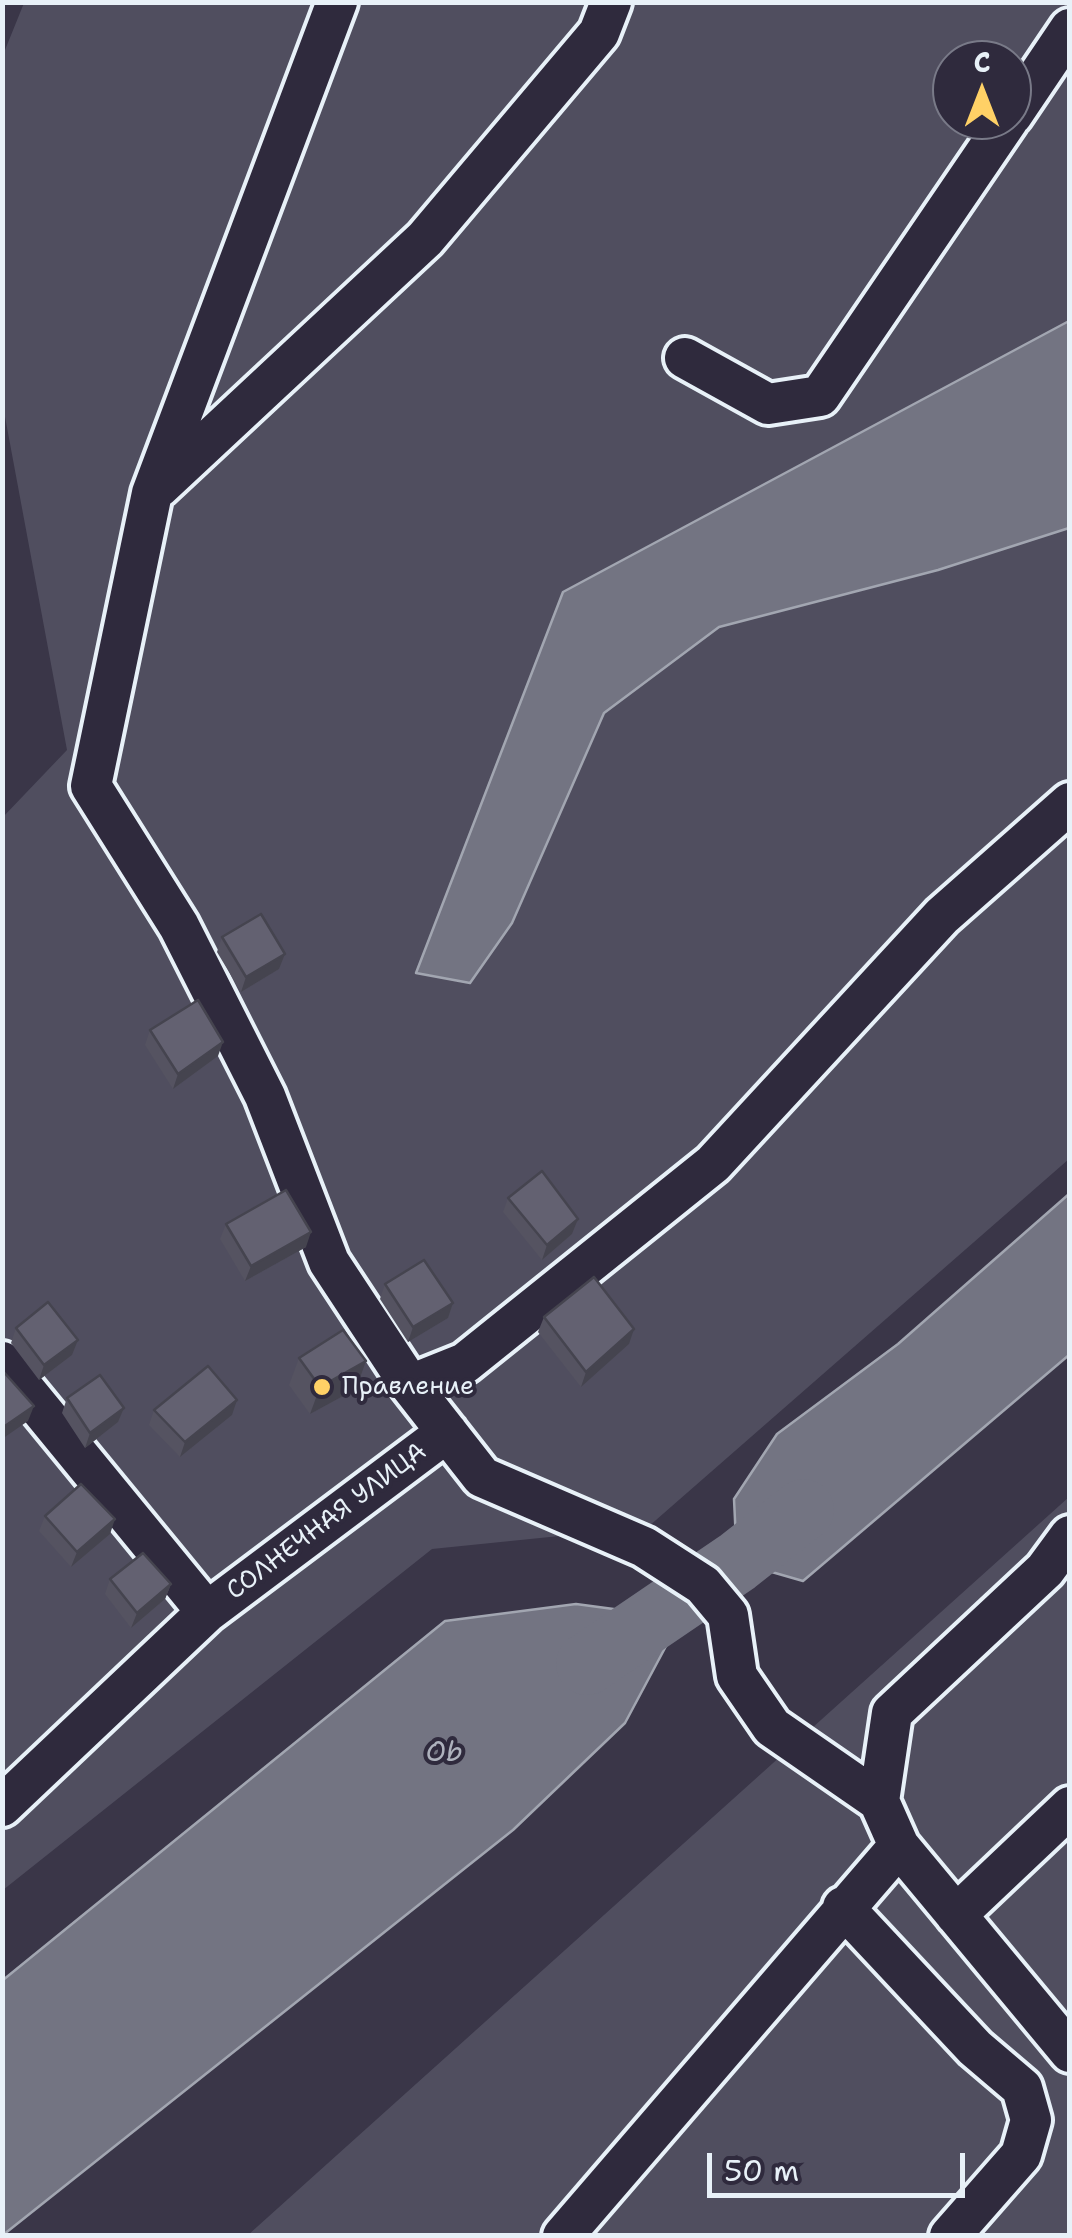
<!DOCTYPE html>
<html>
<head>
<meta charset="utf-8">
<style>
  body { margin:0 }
  #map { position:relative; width:1072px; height:2238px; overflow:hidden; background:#3a3648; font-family:"Shantell Sans",sans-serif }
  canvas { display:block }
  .frame { position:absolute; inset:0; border:5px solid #e8f1f8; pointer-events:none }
  .north { position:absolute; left:932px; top:40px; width:100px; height:100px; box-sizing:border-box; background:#2f2a3d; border:2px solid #797a88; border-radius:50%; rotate:0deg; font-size:28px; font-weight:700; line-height:40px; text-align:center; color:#e8f1f8 }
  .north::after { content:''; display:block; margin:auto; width:35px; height:45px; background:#ffd166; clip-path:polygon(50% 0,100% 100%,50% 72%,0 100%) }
  .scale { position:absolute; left:707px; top:2153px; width:258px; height:45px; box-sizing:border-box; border:5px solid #e8f1f8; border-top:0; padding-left:12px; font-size:30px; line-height:35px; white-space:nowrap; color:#e8f1f8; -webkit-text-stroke:8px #2f2a3d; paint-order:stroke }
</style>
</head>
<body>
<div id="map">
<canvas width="1072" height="2238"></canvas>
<div class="frame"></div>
<div class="north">С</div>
<div class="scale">50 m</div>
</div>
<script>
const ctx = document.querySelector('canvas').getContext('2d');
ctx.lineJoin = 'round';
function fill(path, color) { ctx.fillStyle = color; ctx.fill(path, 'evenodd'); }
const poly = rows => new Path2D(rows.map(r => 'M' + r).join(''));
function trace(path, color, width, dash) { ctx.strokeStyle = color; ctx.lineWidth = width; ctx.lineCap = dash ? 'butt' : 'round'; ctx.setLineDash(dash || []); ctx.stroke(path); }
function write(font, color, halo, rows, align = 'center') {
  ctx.font = font + ' "Shantell Sans",sans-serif'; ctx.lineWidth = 8; ctx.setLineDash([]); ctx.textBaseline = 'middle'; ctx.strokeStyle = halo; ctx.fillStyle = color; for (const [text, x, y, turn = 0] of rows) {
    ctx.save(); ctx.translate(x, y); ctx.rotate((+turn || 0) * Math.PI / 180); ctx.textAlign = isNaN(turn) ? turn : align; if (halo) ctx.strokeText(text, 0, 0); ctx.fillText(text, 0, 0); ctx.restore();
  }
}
const green = poly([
  [24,3,1069,3,1069,1159,648,1527,432,1549,3,1890,3,817,67,750,3,406,3,55],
  [952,60,1012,60,1012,120,952,120],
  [1069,1497,1069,2235,248,2235]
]);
const water = poly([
  [1069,321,1069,528,938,570,719,627,604,713,512,923,470,983,416,973,563,592,1069,321],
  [1069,1194,1069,1355,803,1581,737,1562,734,1499,777,1434,898,1344,1069,1194],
  [576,1604,681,1618,625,1723,513,1830,3,2235,3,1980,445,1621,576,1604]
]);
const river = poly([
  [587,1664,737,1562,803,1510]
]);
const minor = poly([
  [337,2,152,493,91,786,179,926,265,1096,329,1262,410,1385,482,1477,644,1547,703,1585,728,1615,737,1676,772,1727,879,1801],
  [1012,115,1070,29],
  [685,358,768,404,820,396,1008,120],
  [159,487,425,239,599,33,611,2],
  [2,1362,207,1612],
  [410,1385,465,1363,713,1164,942,916,1070,803],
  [1070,1536,1045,1570,892,1713,879,1801,899,1846,1070,2052],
  [2,1806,207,1612,447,1432],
  [843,1907,975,2048,1022,2088,1031,2120,1021,2155,950,2236],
  [956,1915,1070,1807],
  [563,2236,899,1846]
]);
const wall = poly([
  [222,937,285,954,279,969,241,992,217,952],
  [150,1030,218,1056,173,1089,145,1045],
  [508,1198,578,1219,572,1234,542,1260,503,1212],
  [226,1224,306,1247,245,1281,220,1239],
  [385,1284,453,1303,448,1318,408,1342,380,1299],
  [544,1317,629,1344,581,1387,538,1332],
  [16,1328,78,1340,72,1355,39,1380,11,1343],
  [299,1358,356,1389,310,1414,289,1385],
  [67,1398,124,1408,118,1422,85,1448,62,1413],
  [154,1410,232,1415,180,1457,149,1425],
  [45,1516,110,1534,71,1567,39,1531],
  [110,1579,171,1584,165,1599,131,1628,105,1594]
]);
const shadedWall = poly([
  [285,954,279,969,241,992,246,977],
  [223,1042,218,1056,173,1089,178,1074],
  [578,1219,572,1234,542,1260,547,1245],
  [311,1232,306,1247,245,1281,251,1266],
  [453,1303,448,1318,408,1342,413,1327],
  [634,1329,629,1344,581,1387,586,1372],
  [78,1340,72,1355,39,1380,44,1365],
  [366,1361,356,1389,310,1414,320,1387],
  [237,1400,232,1415,180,1457,185,1442],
  [34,1406,28,1421,2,1439,2,1428],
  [124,1408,118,1422,85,1448,90,1433],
  [115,1519,110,1534,71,1567,77,1552],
  [171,1584,165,1599,131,1628,137,1613]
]);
const building = poly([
  [261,914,285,954,246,977,222,937,261,914],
  [198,1000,223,1042,178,1074,150,1030,198,1000],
  [542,1171,578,1219,547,1245,508,1198,542,1171],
  [286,1190,311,1232,251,1266,226,1224,286,1190],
  [424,1260,453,1303,413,1327,385,1284,424,1260],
  [594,1277,634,1329,586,1372,544,1317,594,1277],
  [48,1302,78,1340,44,1365,16,1328,48,1302],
  [343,1330,366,1361,320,1387,299,1358,343,1330],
  [208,1366,237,1400,185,1442,154,1410,208,1366],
  [2,1370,34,1406,2,1428,2,1370],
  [100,1375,124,1408,90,1433,67,1398,100,1375],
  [81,1484,115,1519,77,1552,45,1516,81,1484],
  [143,1553,171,1584,137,1613,110,1579,143,1553]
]);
const markers = [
  [322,1387,10,"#ffd166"]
];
const poiNames = [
  ["Правление",342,1387]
];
const streetNames = [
  ["СОЛНЕЧНАЯ УЛИЦА",327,1522,-37]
];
const waterNames = [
  ["Ob",444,1754]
];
fill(green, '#504e5f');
fill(water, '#737482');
trace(water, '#a2a6b1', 2.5);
trace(river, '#737482', 62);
trace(minor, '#e8f1f8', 48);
trace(minor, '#2f2a3d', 40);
fill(wall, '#555361');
fill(shadedWall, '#45444f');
fill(building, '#636171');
trace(building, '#45444f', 2.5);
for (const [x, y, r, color] of markers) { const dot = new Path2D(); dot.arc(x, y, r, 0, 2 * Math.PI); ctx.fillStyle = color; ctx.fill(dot); trace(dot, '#2f2a3d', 4); }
write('25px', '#e8f1f8', '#2f2a3d', poiNames, 'left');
write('25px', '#e8f1f8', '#2f2a3d', streetNames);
write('italic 28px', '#aeb2bd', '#2f2a3d', waterNames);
</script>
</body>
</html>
